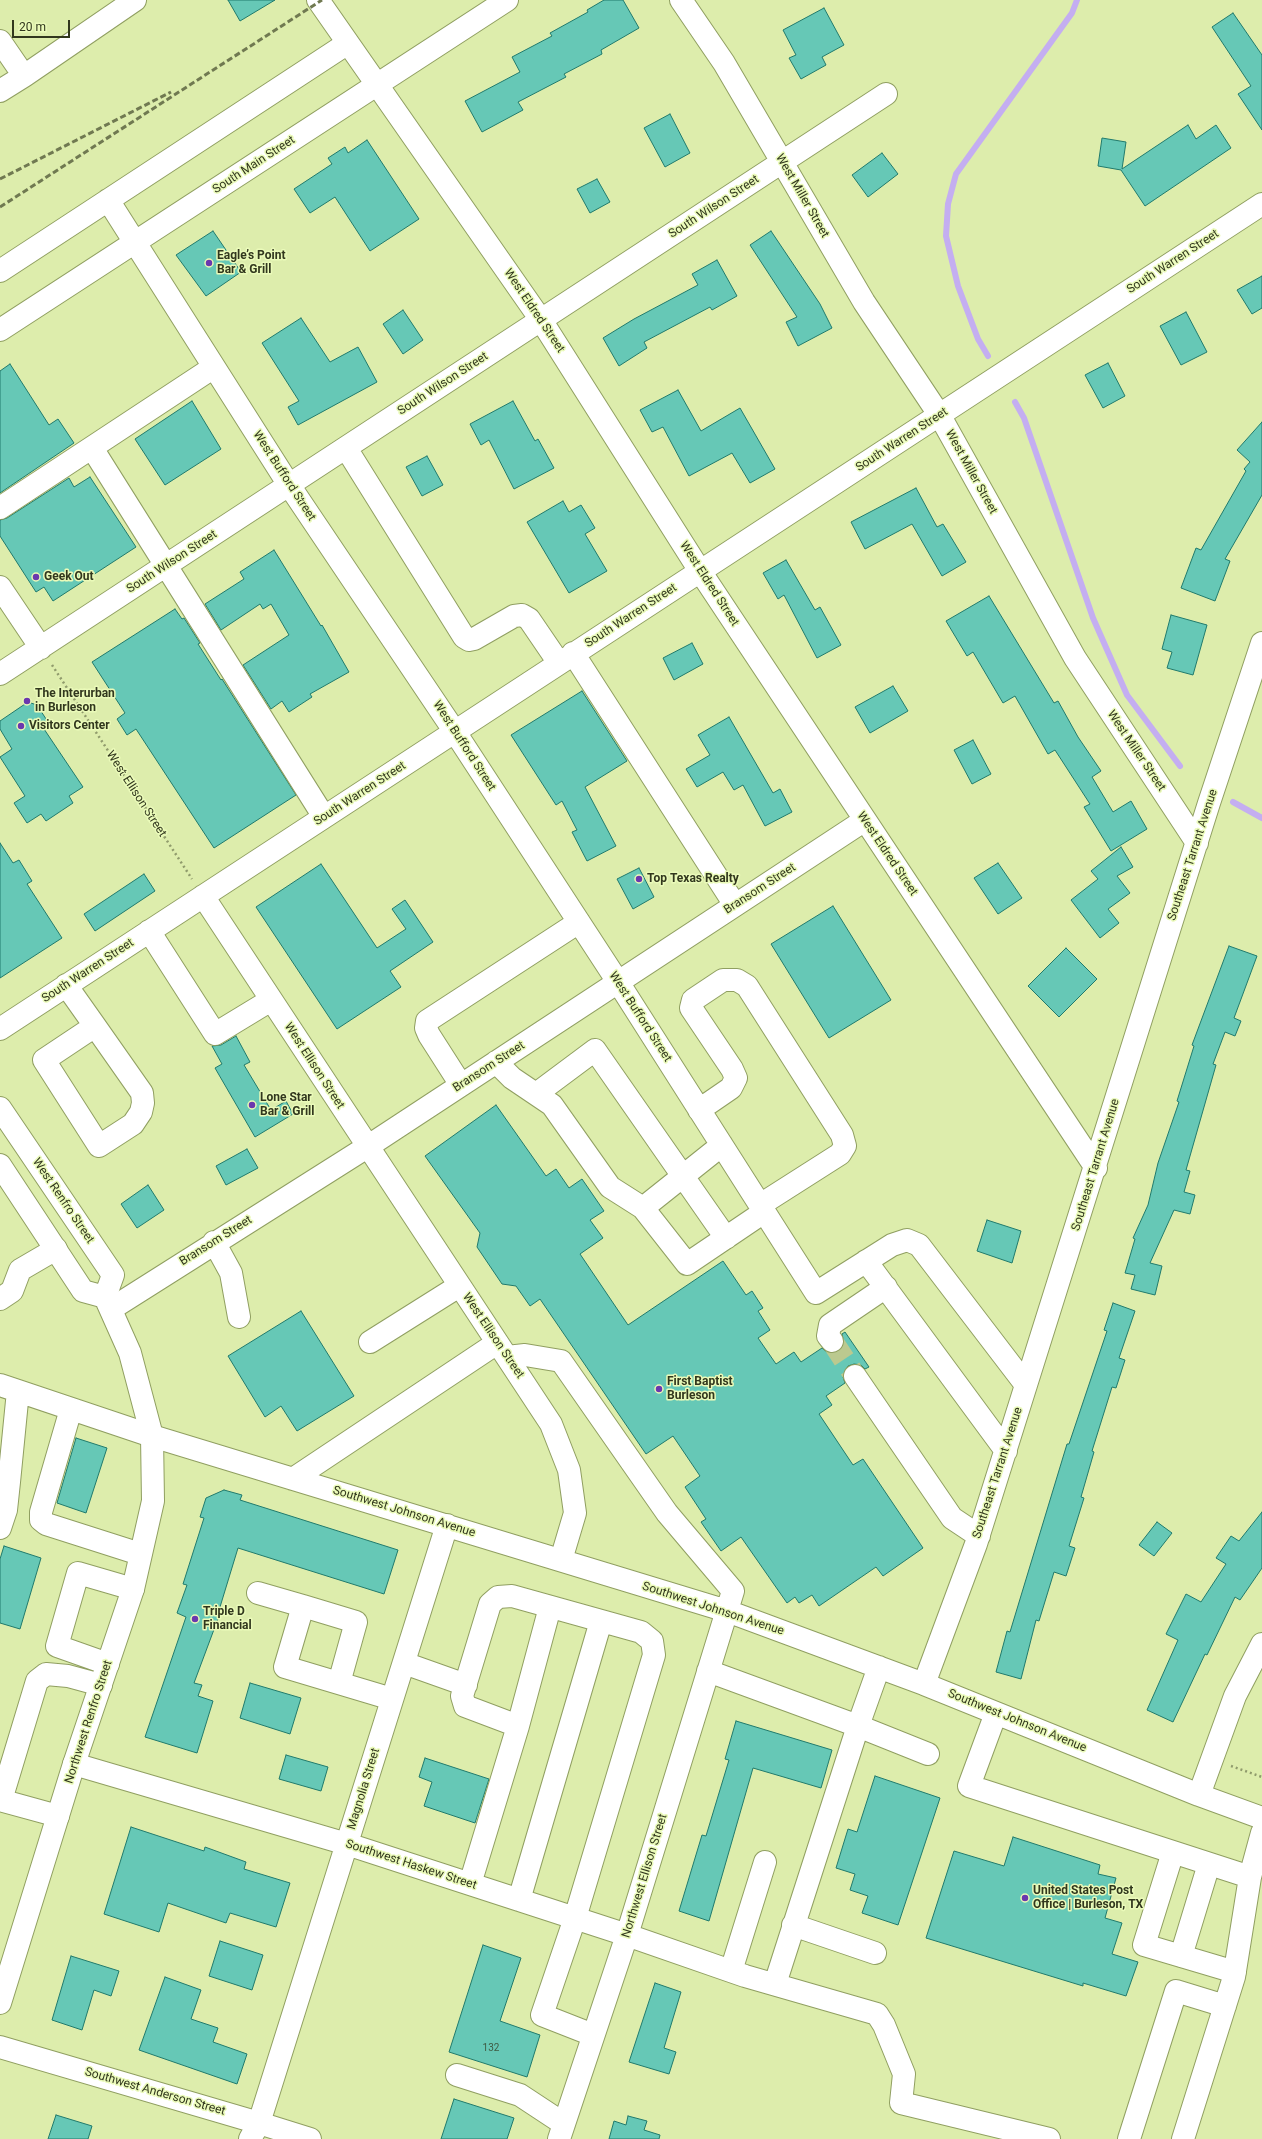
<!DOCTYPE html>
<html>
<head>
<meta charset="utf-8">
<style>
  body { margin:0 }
  #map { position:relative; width:1262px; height:2139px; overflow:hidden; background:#ddedac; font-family:Roboto,sans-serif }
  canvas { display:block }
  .scale { position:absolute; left:12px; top:20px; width:58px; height:18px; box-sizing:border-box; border:2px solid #31371d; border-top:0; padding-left:5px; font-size:12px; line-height:14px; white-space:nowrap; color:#31371d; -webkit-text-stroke:3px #eafab9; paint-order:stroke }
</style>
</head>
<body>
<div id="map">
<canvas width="1262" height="2139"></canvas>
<div class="scale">20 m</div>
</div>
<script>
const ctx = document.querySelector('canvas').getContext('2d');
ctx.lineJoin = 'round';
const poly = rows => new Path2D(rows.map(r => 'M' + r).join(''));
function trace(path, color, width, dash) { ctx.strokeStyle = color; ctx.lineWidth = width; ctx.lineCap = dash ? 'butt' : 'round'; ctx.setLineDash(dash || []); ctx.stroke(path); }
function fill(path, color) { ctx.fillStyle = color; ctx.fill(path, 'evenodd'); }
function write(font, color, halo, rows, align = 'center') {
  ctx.font = font + ' Roboto,sans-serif'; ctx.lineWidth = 3; ctx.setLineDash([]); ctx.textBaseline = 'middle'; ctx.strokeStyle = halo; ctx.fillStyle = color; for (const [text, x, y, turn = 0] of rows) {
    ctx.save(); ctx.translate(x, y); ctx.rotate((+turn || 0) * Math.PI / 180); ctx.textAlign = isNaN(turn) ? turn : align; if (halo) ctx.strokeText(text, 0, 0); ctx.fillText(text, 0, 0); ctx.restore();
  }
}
const stream = poly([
  [988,356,978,339,958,286,946,236,948,204,956,174,1072,13,1077,0],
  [1015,402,1024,418,1093,618,1127,695,1180,766],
  [1233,802,1262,818]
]);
const building = poly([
  [228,0,275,0,240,21,228,0],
  [604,0,623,0,639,28,601,50,602,54,564,74,566,77,518,102,523,110,482,132,465,101,520,72,512,57,552,36,550,33,588,12,587,10,604,0],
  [824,8,844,45,822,57,826,65,801,79,789,58,796,55,783,30,824,8],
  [1233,13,1262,55,1262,130,1238,94,1251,86,1212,27,1233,13],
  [670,114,690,153,665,167,644,128,670,114],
  [1188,125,1196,139,1216,125,1231,148,1145,206,1121,170,1098,166,1102,138,1126,142,1122,169,1188,125],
  [367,140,419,219,370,251,335,197,310,213,294,189,332,164,328,158,345,147,348,153,367,140],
  [882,153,898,174,868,197,852,175,882,153],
  [597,179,610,202,590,213,577,189,597,179],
  [213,231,241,272,206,296,176,255,213,231],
  [771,231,820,304,832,328,798,346,786,322,797,317,750,245,771,231],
  [717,260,737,296,712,310,710,307,644,342,647,348,619,366,603,338,634,319,698,285,692,274,717,260],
  [1262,276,1262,308,1252,314,1237,290,1262,276],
  [403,310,423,340,403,354,383,324,403,310],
  [1186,312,1207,352,1181,365,1160,326,1186,312],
  [301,318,330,362,358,347,377,382,298,425,288,407,299,401,262,343,301,318],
  [1108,363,1125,396,1103,408,1085,375,1108,363],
  [10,364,49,425,58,419,74,443,0,493,0,371,10,364],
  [678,390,701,431,740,408,775,469,750,483,732,453,689,476,663,427,652,432,640,410,678,390],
  [192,401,221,449,165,485,135,439,192,401],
  [513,401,535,441,538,439,554,468,514,489,489,440,481,445,470,424,513,401],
  [1262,422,1262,495,1225,559,1230,561,1215,601,1181,588,1196,548,1201,550,1246,471,1244,469,1250,462,1237,450,1262,422],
  [427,456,443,485,422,496,406,467,427,456],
  [90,477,136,547,53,601,44,587,36,592,0,536,0,520,7,518,69,478,74,487,90,477],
  [916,488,937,527,943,524,966,562,942,576,912,524,865,549,851,522,916,488],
  [563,501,569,512,581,505,595,528,585,534,607,571,569,593,527,522,563,501],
  [274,550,321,626,322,625,349,672,310,694,312,697,289,712,282,701,271,709,243,665,289,635,271,604,263,609,260,604,221,630,205,604,244,579,240,572,274,550],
  [786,560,815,610,820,607,841,645,817,658,784,595,778,599,763,573,786,560],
  [989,596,1054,703,1058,701,1078,737,1101,771,1092,777,1113,812,1131,801,1147,829,1111,851,1084,807,1090,804,1055,750,1048,754,1015,696,1003,703,973,652,967,656,946,621,989,596],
  [175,609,182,619,184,618,200,643,198,644,221,680,222,679,296,795,214,848,136,729,127,735,117,719,125,713,92,662,175,609],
  [1171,615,1207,625,1193,675,1167,668,1172,652,1162,649,1171,615],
  [692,643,703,664,674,680,663,658,692,643],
  [893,686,908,711,870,733,855,707,893,686],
  [582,691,627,761,585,787,616,846,587,861,572,832,577,830,562,801,556,805,511,735,582,691],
  [28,702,37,705,48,722,42,726,83,787,69,796,73,803,46,821,41,814,27,823,14,803,25,796,0,757,12,749,0,729,0,721,28,702],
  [729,717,773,793,780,789,792,812,765,826,743,785,734,790,723,772,697,787,686,769,710,755,698,735,729,717],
  [973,740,991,774,972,784,954,750,973,740],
  [0,843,13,863,19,860,32,881,27,884,62,938,0,978,0,843],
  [1121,847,1133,867,1117,876,1130,893,1108,909,1119,923,1100,938,1071,900,1098,879,1091,871,1121,847],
  [998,863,1022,898,998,914,974,878,998,863],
  [321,864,377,948,406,929,392,909,405,900,433,942,390,971,401,987,337,1029,256,907,321,864],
  [639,868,654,897,633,909,617,879,639,868],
  [144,874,155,891,95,931,84,914,144,874],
  [833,906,891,1000,829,1038,771,944,833,906],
  [1229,946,1257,956,1234,1018,1241,1021,1235,1036,1225,1032,1213,1064,1216,1065,1186,1170,1190,1171,1184,1192,1195,1195,1190,1214,1174,1210,1150,1263,1162,1266,1155,1295,1131,1289,1135,1275,1125,1273,1135,1239,1133,1238,1148,1205,1158,1163,1179,1102,1177,1101,1194,1046,1192,1045,1229,946],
  [1066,948,1097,979,1059,1017,1028,986,1066,948],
  [236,1036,250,1062,244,1065,271,1110,286,1101,293,1114,255,1137,215,1068,222,1064,212,1046,221,1045,236,1036],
  [496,1105,546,1176,556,1169,569,1188,582,1179,604,1211,590,1220,603,1238,580,1254,628,1325,723,1261,746,1295,752,1291,763,1308,758,1311,770,1330,758,1338,776,1364,794,1352,801,1362,822,1348,828,1353,839,1351,844,1345,842,1334,845,1332,869,1367,865,1369,861,1365,854,1364,848,1366,843,1377,845,1383,826,1396,832,1405,819,1414,853,1465,863,1459,923,1548,883,1576,876,1567,819,1606,812,1595,799,1603,795,1597,787,1603,741,1537,721,1551,701,1522,706,1519,685,1487,700,1476,673,1436,646,1454,540,1299,530,1306,516,1286,502,1284,477,1247,480,1233,425,1156,496,1105],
  [247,1149,258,1168,226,1185,216,1166,247,1149],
  [148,1185,164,1210,137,1228,121,1204,148,1185],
  [987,1220,1021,1231,1012,1263,977,1251,987,1220],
  [1113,1303,1135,1311,1119,1358,1125,1360,1116,1388,1112,1387,1092,1451,1094,1452,1081,1497,1084,1498,1069,1546,1075,1548,1066,1576,1054,1572,1039,1621,1036,1620,1021,1679,996,1672,1007,1631,1010,1632,1067,1444,1069,1444,1107,1331,1104,1330,1113,1303],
  [301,1311,354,1396,297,1431,281,1406,265,1417,228,1356,301,1311],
  [76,1438,107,1448,86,1513,57,1503,76,1438],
  [224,1490,242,1495,240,1500,398,1550,384,1594,238,1548,220,1607,222,1608,194,1683,202,1685,198,1696,213,1701,197,1753,145,1737,186,1617,177,1613,187,1585,183,1584,204,1518,200,1517,206,1498,224,1490],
  [1262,1512,1262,1568,1240,1600,1235,1597,1207,1655,1205,1654,1173,1722,1147,1710,1178,1640,1166,1634,1186,1594,1201,1602,1226,1564,1216,1558,1231,1536,1239,1541,1262,1512],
  [1157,1522,1172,1533,1154,1556,1139,1545,1157,1522],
  [4,1546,41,1558,20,1629,0,1623,0,1559,4,1546],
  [250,1683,301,1698,290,1734,240,1718,250,1683],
  [736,1721,832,1750,821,1788,753,1768,709,1921,679,1911,702,1835,706,1836,729,1760,725,1759,736,1721],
  [286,1755,328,1767,321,1791,279,1779,286,1755],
  [425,1758,489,1779,475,1823,424,1806,432,1782,419,1777,425,1758],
  [875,1776,940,1798,898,1925,862,1913,868,1896,850,1890,855,1874,836,1868,848,1829,857,1832,875,1776],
  [131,1827,204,1851,205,1847,246,1862,244,1869,290,1883,276,1927,230,1913,226,1923,168,1903,159,1932,104,1914,131,1827],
  [1013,1837,1100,1865,1098,1874,1116,1878,1105,1918,1122,1923,1112,1954,1138,1962,1126,1996,1083,1983,1083,1986,926,1938,954,1851,1004,1866,1013,1837],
  [220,1941,263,1955,252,1990,209,1976,220,1941],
  [483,1945,521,1958,500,2021,540,2035,527,2077,449,2052,483,1945],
  [71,1956,119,1971,111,1996,94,1990,82,2030,52,2020,71,1956],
  [165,1977,201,1990,191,2019,218,2028,213,2042,247,2054,237,2084,139,2050,165,1977],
  [655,1983,681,1992,664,2048,676,2052,669,2074,629,2062,655,1983],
  [454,2099,514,2118,507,2139,441,2139,454,2099],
  [56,2115,92,2126,88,2139,48,2139,56,2115],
  [628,2116,647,2121,644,2130,660,2135,659,2139,609,2139,614,2121,626,2125,628,2116]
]);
const minorTunnel = poly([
  [832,1341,855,1376]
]);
const path = poly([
  [52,665,192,879],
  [1231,1766,1262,1777]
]);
const minor = poly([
  [318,0,541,320,700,571,1096,1168],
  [681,0,724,63,864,302,940,416,1075,658,1197,843],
  [0,41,24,76],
  [0,91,24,76,135,0],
  [108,200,289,485,455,732,618,982,816,1293,892,1245,907,1240,919,1245,1026,1385],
  [0,271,348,43],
  [0,330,507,0],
  [92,448,324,817],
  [346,448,464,637,469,640,474,639,514,616,522,615,529,619,559,663],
  [0,508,214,367],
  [0,587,41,648],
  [573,653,735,905],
  [0,674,886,94],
  [203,896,551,1424,569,1470,575,1513,561,1560],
  [149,931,215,1034,271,1000],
  [66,985,95,1026,142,1093,143,1103,141,1112,133,1124,99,1146,44,1060,95,1026],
  [0,1029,1262,204],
  [496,1062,512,1078,552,1105,610,1187,643,1208,687,1264,764,1212],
  [461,1085,429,1035,426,1028,427,1021,579,922],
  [536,1094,595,1050,726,1238],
  [699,1110,731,1088,736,1078,732,1069,691,1008,693,1000,723,980,737,980,747,986,842,1135,845,1146,840,1154,760,1205],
  [643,1208,722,1145],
  [214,1242,231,1273,239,1317],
  [866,1261,1006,1451],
  [0,1299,12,1291,20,1270,56,1249],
  [111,1309,367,1147,865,820],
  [832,1341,828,1336,830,1325,886,1287],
  [370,1342,459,1286],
  [507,1357,525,1355,561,1361,667,1513,733,1591,627,1935,559,2139],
  [855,1376,952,1518,979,1536],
  [0,1385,152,1436,727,1611,924,1684,1199,1795,1262,1818],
  [71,1409,41,1512,41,1520,46,1524,140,1554],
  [0,1479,9,1482,18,1391],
  [293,1479,497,1343],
  [0,1528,6,1510,9,1482],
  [258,1593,303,1606],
  [404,1663,466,1685],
  [108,1664,57,1646,78,1573,133,1589],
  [708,1671,858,1726,879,1667],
  [339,1683,356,1622,303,1606,285,1667,392,1699],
  [924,1684,976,1544,1209,803,1262,643],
  [996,1713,969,1786,1250,1877],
  [518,1726,550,1607],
  [74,1764,347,1844,627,1935,745,1976,877,2014,884,2025,904,2074,901,2103,1049,2139],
  [1199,1795,1235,1696,1262,1644],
  [0,1800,58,1816],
  [1,1800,37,1681,46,1674,68,1676,101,1685],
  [1173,1852,1144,1945,1235,1972],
  [470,1884,518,1726,465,1706,462,1696,490,1604,498,1597,512,1596,641,1632,652,1641,654,1655,575,1918,542,2015,593,2035],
  [519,1900,601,1621],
  [793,1925,875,1953],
  [1181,1956,1209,1864],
  [731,1971,765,1862],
  [775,1984,858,1726,928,1754],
  [0,2047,259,2123,310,2139],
  [457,2075,520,2095,564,2124],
  [250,2139,259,2123,447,1525],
  [1129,2139,1176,1991,1225,2006],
  [1183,2139,1234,1977,1250,1877,1262,1833]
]);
const major = poly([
  [0,1108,113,1275,105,1297,130,1353,152,1436,153,1501,133,1589,74,1764,0,2003],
  [0,1165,83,1291,105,1297]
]);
const rail = poly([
  [0,179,171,92],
  [0,207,322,0]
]);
const markers = [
  [209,263,4,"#6b37ae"],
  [36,577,4,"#6b37ae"],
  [27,701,4,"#6b37ae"],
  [21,726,4,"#6b37ae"],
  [639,879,4,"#6b37ae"],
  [252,1105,4,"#6b37ae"],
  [659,1389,4,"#6b37ae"],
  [195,1619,4,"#6b37ae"],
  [1025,1898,4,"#6b37ae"]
];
const numberNames = [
  ["132",491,2048]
];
const streetNames = [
  ["South Main Street",254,165,-33],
  ["West Miller Street",802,196,60],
  ["South Wilson Street",714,207,-33],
  ["South Warren Street",1173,262,-33],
  ["West Eldred Street",534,311,56],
  ["South Wilson Street",443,384,-33],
  ["South Warren Street",902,440,-33],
  ["West Miller Street",971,472,61],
  ["West Bufford Street",284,476,57],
  ["South Wilson Street",172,562,-33],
  ["West Eldred Street",709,584,57],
  ["South Warren Street",631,616,-33],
  ["West Bufford Street",464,746,57],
  ["West Miller Street",1136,751,56],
  ["West Ellison Street",136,794,57],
  ["South Warren Street",360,794,-33],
  ["West Eldred Street",887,854,56],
  ["Southeast Tarrant Avenue",1193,855,-72],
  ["Bransom Street",760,889,-33],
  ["South Warren Street",88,971,-33],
  ["West Bufford Street",640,1017,57],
  ["West Ellison Street",314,1066,57],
  ["Bransom Street",489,1067,-33],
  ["Southeast Tarrant Avenue",1096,1165,-73],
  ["West Renfro Street",63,1201,56],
  ["Bransom Street",216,1241,-32],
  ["West Ellison Street",493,1336,56],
  ["Southeast Tarrant Avenue",998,1473,-72],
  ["Southwest Johnson Avenue",404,1512,17],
  ["Southwest Johnson Avenue",713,1609,18],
  ["Southwest Johnson Avenue",1017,1721,22],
  ["Northwest Renfro Street",89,1722,-72],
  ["Magnolia Street",364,1789,-73],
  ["Southwest Haskew Street",411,1865,18],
  ["Northwest Ellison Street",645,1876,-73],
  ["Southwest Anderson Street",155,2092,16]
];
const poiNames = [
  ["Eagle’s Point",217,256],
  ["Bar & Grill",217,270],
  ["Geek Out",44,577],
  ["The Interurban",35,694],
  ["in Burleson",35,708],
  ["Visitors Center",29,726],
  ["Top Texas Realty",647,879],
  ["Lone Star",260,1098],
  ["Bar & Grill",260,1112],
  ["First Baptist",667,1382],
  ["Burleson",667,1396],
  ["Triple D",203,1612],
  ["Financial",203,1626],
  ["United States Post",1033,1891],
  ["Office | Burleson, TX",1033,1905]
];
trace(stream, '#c4aef1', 6);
fill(building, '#66c8b6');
trace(building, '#207a6c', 1);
trace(minorTunnel, '#bbc98f', 22, [22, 11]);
trace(minor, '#909f61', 24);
trace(major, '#909f61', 24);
trace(path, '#909b6c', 2.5, [2, 3]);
trace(minor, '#fff', 22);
trace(major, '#fff', 22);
trace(rail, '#707951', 3, [6, 3]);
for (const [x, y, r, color] of markers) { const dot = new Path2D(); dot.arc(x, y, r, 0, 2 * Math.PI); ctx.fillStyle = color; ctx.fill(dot); trace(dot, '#eafab9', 1.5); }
write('10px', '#3e5b43', null, numberNames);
write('12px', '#31371d', '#eafab9', streetNames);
write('bold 12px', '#31371d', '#eafab9', poiNames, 'left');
</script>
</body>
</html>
